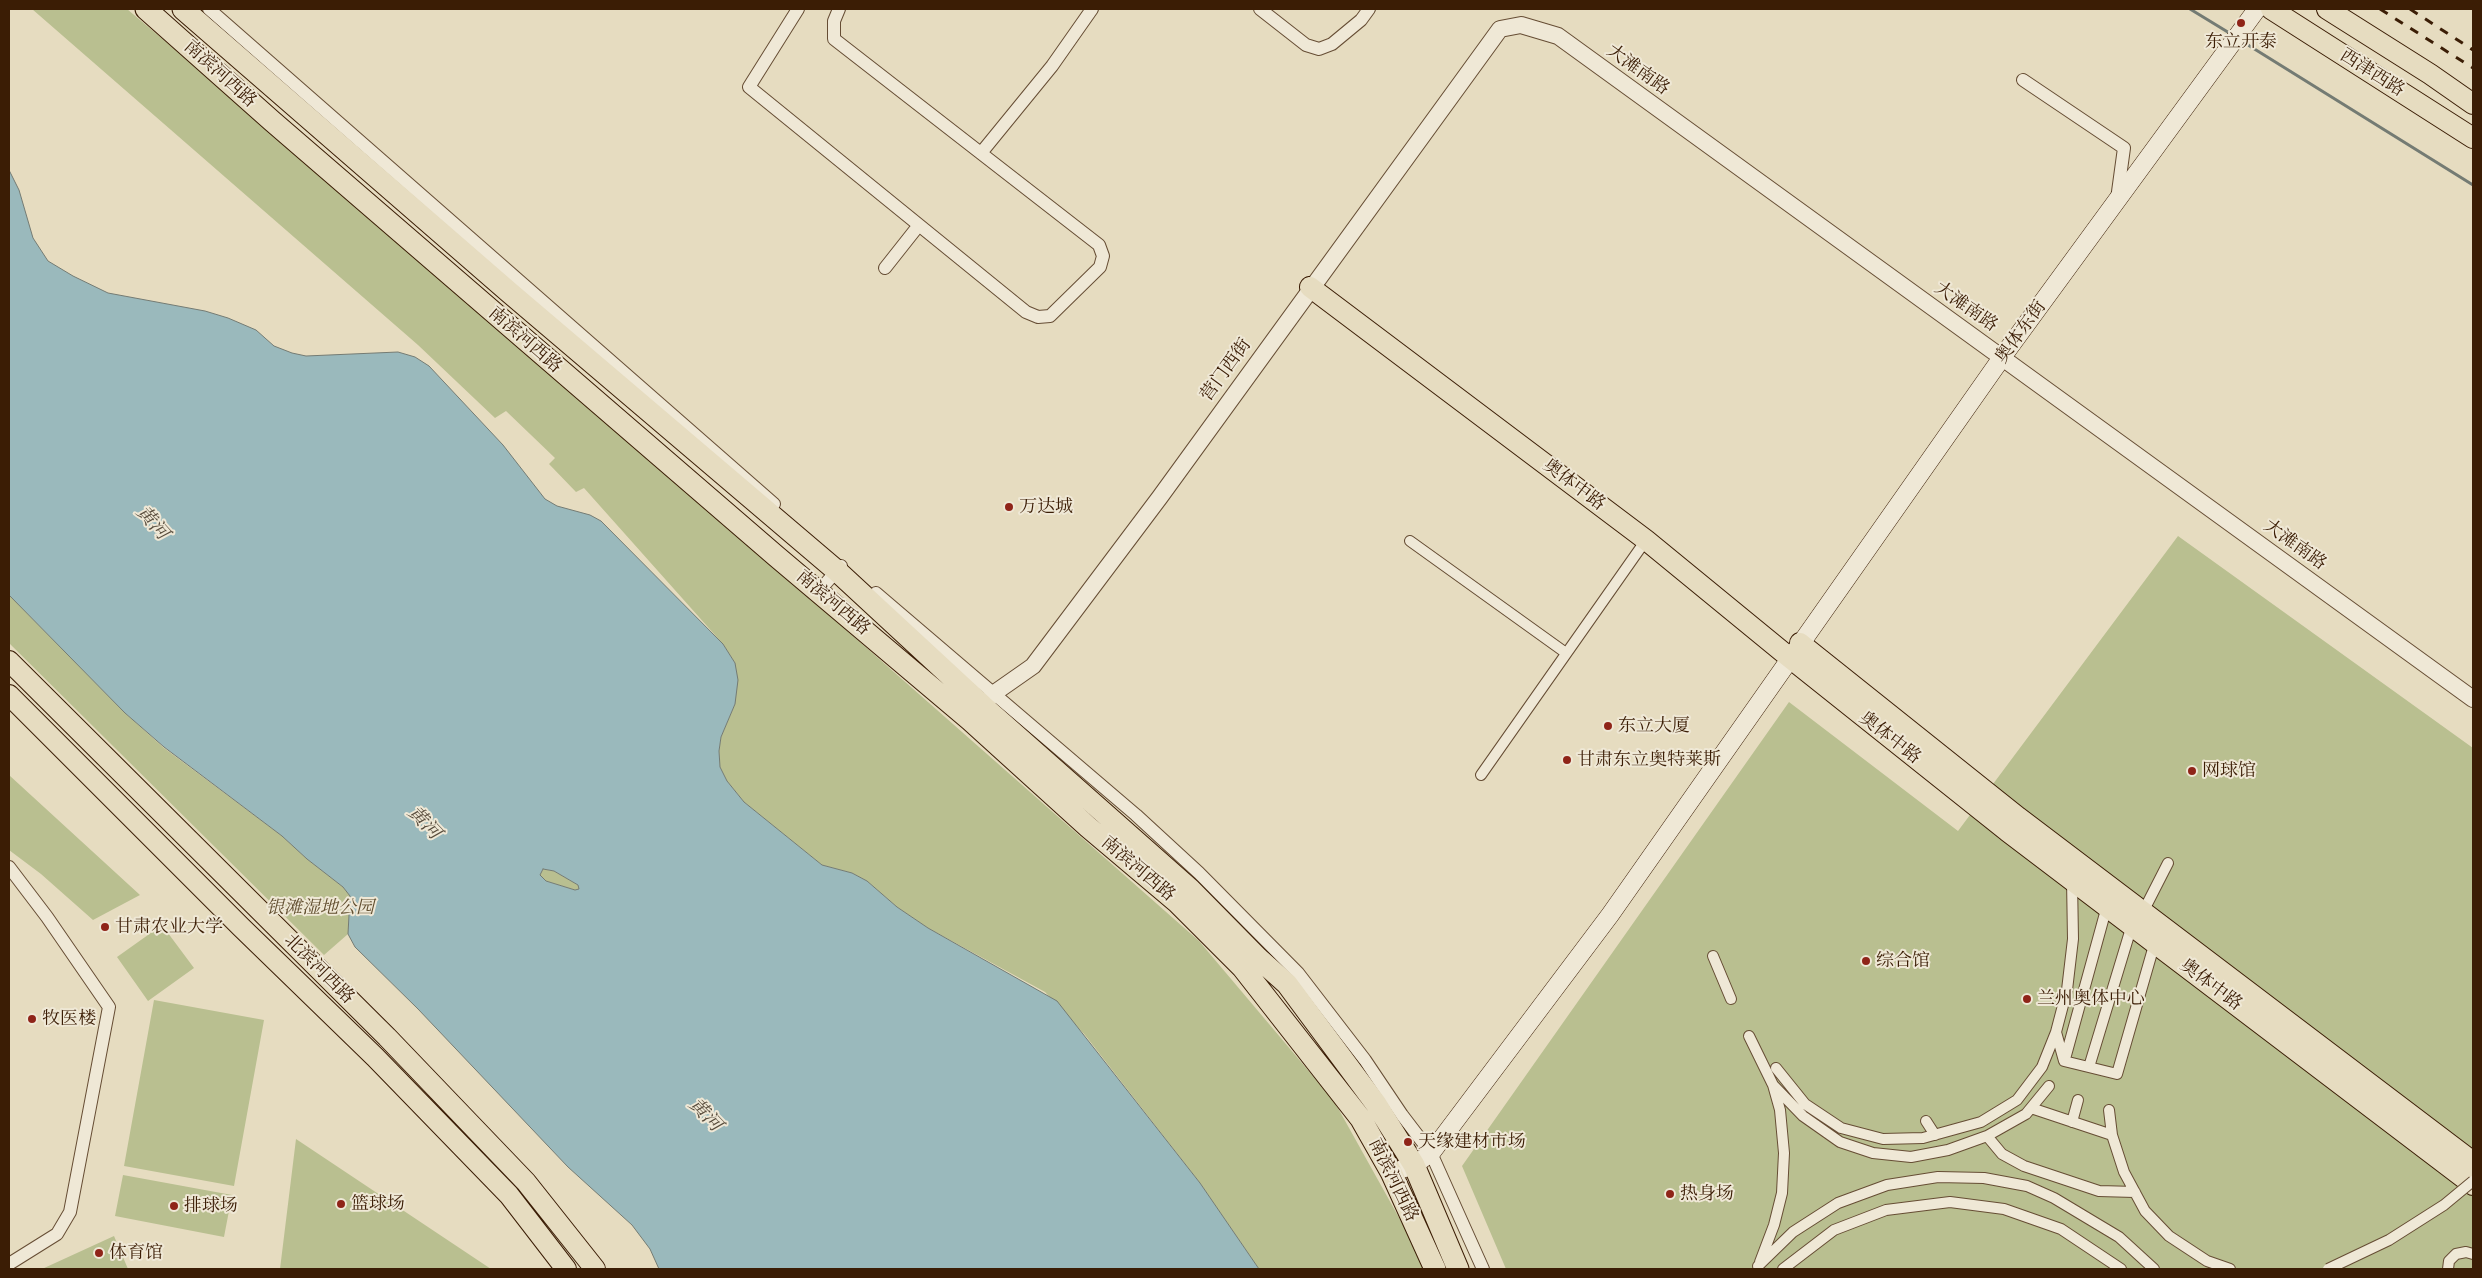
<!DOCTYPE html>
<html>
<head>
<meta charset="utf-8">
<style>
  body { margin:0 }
  #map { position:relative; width:2482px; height:1278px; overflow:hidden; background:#e6dcc0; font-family:"EB Garamond",serif }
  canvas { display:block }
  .frame { position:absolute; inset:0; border:10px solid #3b1d05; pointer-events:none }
</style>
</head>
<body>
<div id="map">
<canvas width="2482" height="1278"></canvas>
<div class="frame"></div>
</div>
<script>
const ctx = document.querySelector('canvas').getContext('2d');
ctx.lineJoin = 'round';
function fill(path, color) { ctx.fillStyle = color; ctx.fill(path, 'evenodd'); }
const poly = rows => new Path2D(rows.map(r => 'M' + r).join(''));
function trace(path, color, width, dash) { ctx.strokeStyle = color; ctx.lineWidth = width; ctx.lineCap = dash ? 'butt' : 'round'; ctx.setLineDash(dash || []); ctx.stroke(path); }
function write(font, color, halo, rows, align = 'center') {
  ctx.font = font + ' "EB Garamond","Noto Serif SC",serif'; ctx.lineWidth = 4; ctx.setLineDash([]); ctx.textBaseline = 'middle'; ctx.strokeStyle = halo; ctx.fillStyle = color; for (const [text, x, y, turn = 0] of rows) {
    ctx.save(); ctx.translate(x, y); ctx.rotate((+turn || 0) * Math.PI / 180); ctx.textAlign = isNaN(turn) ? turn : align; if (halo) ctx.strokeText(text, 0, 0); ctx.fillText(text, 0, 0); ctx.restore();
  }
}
const green = poly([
  [32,9,127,9,463,292,1199,941,1334,1101,1407,1232,1423,1269,1259,1269,1200,1183,1085,1035,1045,992,928,928,897,907,867,881,852,873,822,865,744,802,727,781,720,767,719,751,721,737,735,704,735,663,723,644,584,488,576,492,549,464,555,458,506,411,495,418,418,345],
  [2178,536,2473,748,2473,1269,1506,1269,1462,1166,1789,702,1958,831],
  [9,595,125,713,164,748,282,836,307,859,343,887,350,895,348,934,324,955,9,643],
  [9,775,140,895,93,920,41,874,9,850],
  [543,869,554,871,578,885,579,889,575,890,546,881,540,875],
  [162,925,194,968,148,1001,117,957],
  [154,1000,264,1020,234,1186,124,1166],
  [296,1139,491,1269,280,1269],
  [123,1175,232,1195,224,1237,115,1216],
  [114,1236,128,1269,42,1269]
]);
const water = poly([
  [9,170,19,190,33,238,48,261,73,276,108,293,205,311,228,318,256,330,274,346,292,353,306,356,398,352,415,357,429,366,503,445,545,499,557,506,590,515,601,521,723,644,735,663,738,680,735,704,721,737,719,751,720,767,727,781,744,802,822,865,852,873,867,881,897,907,928,928,1057,1001,1200,1183,1259,1269,659,1269,650,1249,632,1225,568,1167,418,1009,355,947,348,934,350,896,343,887,307,859,282,836,164,747,125,713,9,595,9,170],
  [543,869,554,871,578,885,579,889,575,890,546,881,540,875,543,869]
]);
const stream = poly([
  [2190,9,2231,34],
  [2240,40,2473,185]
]);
const pedestrian = poly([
  [1410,541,1566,653],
  [1481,775,1646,540],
  [2143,912,2168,863],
  [1713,956,1731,999],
  [2056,1032,2064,1061,2117,1074,2155,942],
  [1749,1036,1773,1085,1780,1110,1784,1153,1782,1193,1774,1225,1760,1262],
  [2065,1059,2107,906],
  [2089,1067,2132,925],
  [1776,1068,1805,1104,1841,1128,1883,1139,1923,1138,1981,1122,2017,1100,2042,1067,2056,1032,2067,990,2073,939,2072,880],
  [1773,1085,1803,1116,1840,1142,1873,1153,1911,1157,1948,1150,1987,1136,2026,1114,2049,1086],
  [2031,1108,2112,1135],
  [2109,1110,2112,1135,2124,1172,2145,1211,2169,1236,2207,1261,2230,1269],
  [1926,1121,1935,1135],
  [2072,1122,2078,1100],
  [1987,1136,2002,1154,2024,1166,2099,1191,2135,1192],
  [1758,1266,1793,1232,1838,1203,1887,1185,1938,1177,1984,1178,2027,1186,2054,1198,2119,1237,2154,1269],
  [1783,1269,1834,1230,1886,1210,1950,1202,2004,1209,2061,1229,2121,1269],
  [2448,1269,2449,1261,2456,1254,2466,1252,2473,1254]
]);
const minor = poly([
  [209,9,774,504],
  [798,9,749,87,1026,312,1038,317,1050,316,1100,267,1103,256,1099,245,834,39,834,21,839,9],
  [1260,9,1306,45,1319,49,1332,44,1361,20,1369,9],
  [2023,80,2124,148,2117,199],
  [981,153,1052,66,1092,9],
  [885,268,919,225],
  [819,591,841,566],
  [876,593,1136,815,1199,873,1298,973,1365,1060,1402,1115,1431,1153,1483,1269],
  [9,867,47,917,109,1007,70,1212,57,1234,9,1264]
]);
const tertiary = poly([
  [975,714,993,694,1033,666,1160,497,1500,29,1521,25,1558,36,2473,699]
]);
const secondary = poly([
  [1402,1169,1414,1165,1431,1153,1610,915,2003,356,2257,9]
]);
const primary = poly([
  [2271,9,2473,138],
  [2327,9,2430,74,2473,104],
  [1310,287,1646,540,1790,658,2007,831,2473,1185],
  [1800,643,2018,817,2473,1162],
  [9,661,387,1037,526,1182,595,1269],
  [9,695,241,927,375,1057,509,1195,566,1269]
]);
const trunk = poly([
  [146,9,272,121,776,556,970,720,1088,827,1178,903,1242,967,1361,1119,1391,1172,1435,1269],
  [183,9,509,292,837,571,983,706,1190,889,1258,958,1287,984,1376,1104,1414,1165,1458,1269]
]);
const rail = poly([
  [2380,9,2473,68],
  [2410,9,2473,50]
]);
const pedestrianBridge = poly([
  [2328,1269,2389,1240,2444,1205,2473,1181]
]);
const markers = [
  [2241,23,5,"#8f2418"],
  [1009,507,5,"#8f2418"],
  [1608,726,5,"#8f2418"],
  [1567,760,5,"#8f2418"],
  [2192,771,5,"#8f2418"],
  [105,927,5,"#8f2418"],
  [1866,961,5,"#8f2418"],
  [2027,999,5,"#8f2418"],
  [32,1019,5,"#8f2418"],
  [1408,1142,5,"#8f2418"],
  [1670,1194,5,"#8f2418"],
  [341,1204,5,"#8f2418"],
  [174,1206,5,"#8f2418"],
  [99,1253,5,"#8f2418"]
];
const poiNames = [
  ["东立开泰",2241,42,"center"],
  ["万达城",1019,507],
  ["东立大厦",1618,726],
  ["甘肃东立奥特莱斯",1577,760],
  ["网球馆",2202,771],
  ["甘肃农业大学",115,927],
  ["综合馆",1876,961],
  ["兰州奥体中心",2037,999],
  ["牧医楼",42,1019],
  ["天缘建材市场",1418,1142],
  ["热身场",1680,1194],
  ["篮球场",351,1204],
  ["排球场",184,1206],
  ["体育馆",109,1253]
];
const streetNames = [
  ["大滩南路",1638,70,36],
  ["西津西路",2372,73,32],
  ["南滨河西路",220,74,42],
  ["大滩南路",1966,307,35],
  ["奥体东街",2021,332,-54],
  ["南滨河西路",525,340,41],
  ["营门西街",1226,370,-54],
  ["奥体中路",1574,485,37],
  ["大滩南路",2295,545,36],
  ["南滨河西路",833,603,40],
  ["奥体中路",1890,738,38],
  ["南滨河西路",1138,869,40],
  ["北滨河西路",319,969,45],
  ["奥体中路",2211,985,37],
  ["南滨河西路",1393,1180,64]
];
const parkNames = [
  ["银滩湿地公园",320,908]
];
const waterNames = [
  ["黄河",152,523,48],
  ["黄河",424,823,46],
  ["黄河",705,1115,46]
];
fill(green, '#b9bf90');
fill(water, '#9ab9bc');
trace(water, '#747b73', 1);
trace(stream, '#747b73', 3);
trace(pedestrian, '#664d34', 12);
trace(minor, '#664d34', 14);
trace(tertiary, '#664d34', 18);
trace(secondary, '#3b1d05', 19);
trace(primary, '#3b1d05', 22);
trace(trunk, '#3b1d05', 23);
trace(pedestrian, '#efe8d6', 10);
trace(minor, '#efe8d6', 12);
trace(tertiary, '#efe8d6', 16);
trace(secondary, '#efe8d6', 18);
trace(primary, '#e6dcc0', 20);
trace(trunk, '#e6dcc0', 21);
trace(rail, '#3b1d05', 3, [9, 9]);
trace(pedestrianBridge, '#664d34', 12, []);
trace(pedestrianBridge, '#efe8d6', 10);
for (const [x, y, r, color] of markers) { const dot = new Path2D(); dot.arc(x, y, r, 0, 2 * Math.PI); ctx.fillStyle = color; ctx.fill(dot); trace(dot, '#efe8d6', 2); }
write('18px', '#3b1d05', '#efe8d6', poiNames, 'left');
write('18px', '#3b1d05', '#efe8d6', streetNames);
write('italic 18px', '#614e2f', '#efe8d6', parkNames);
write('italic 19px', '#584c3c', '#efe8d6', waterNames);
</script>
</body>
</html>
